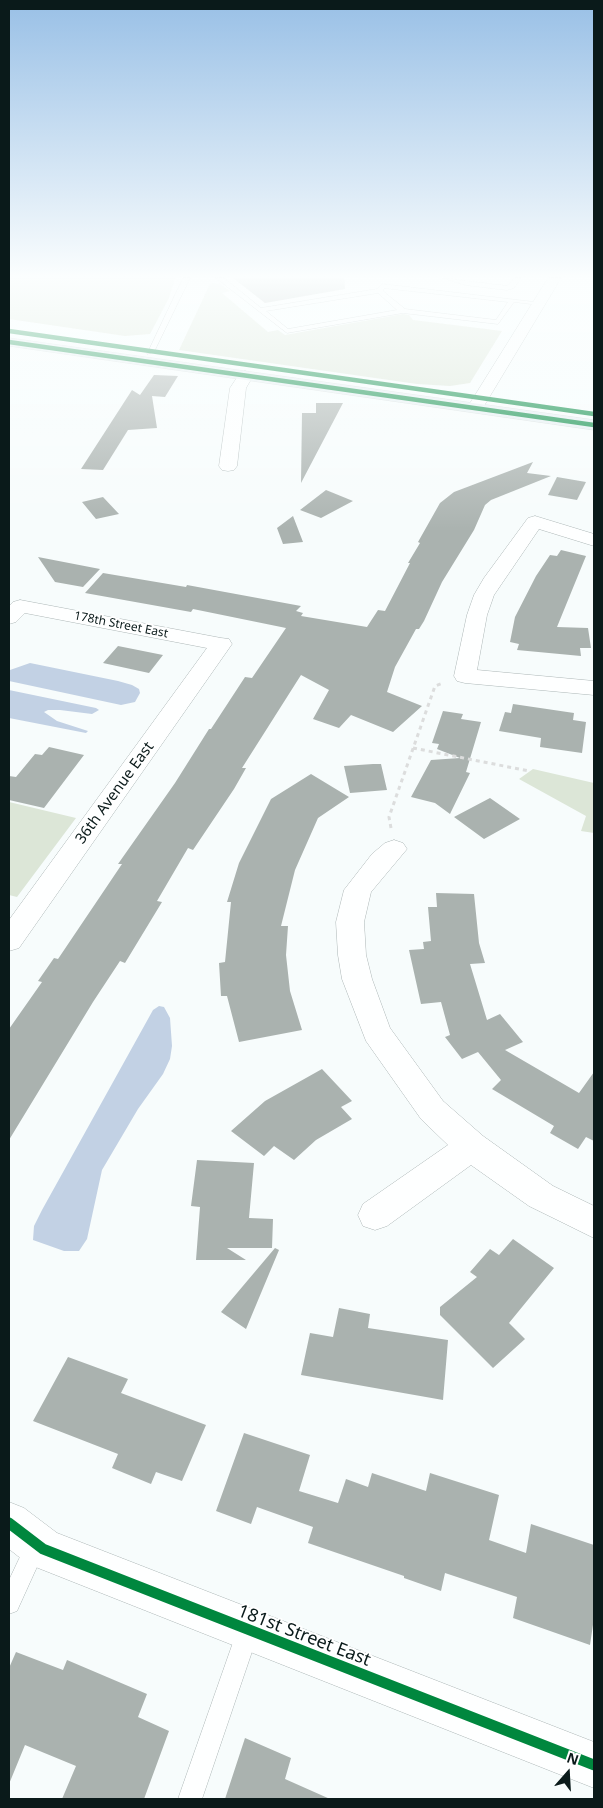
<!DOCTYPE html>
<html>
<head>
<meta charset="utf-8">
<style>
  body { margin:0 }
  #map { position:relative; width:603px; height:1808px; overflow:hidden; background:#f7fcfc; font-family:"Noto Sans",sans-serif }
  canvas { display:block }
  .frame { position:absolute; inset:0; border:10px solid #0a1a1a; pointer-events:none }
  .north { position:absolute; left:543px; top:1748px; width:50px; height:50px; -webkit-text-stroke:4px #fff; paint-order:stroke; rotate:19deg; font-size:14px; font-weight:700; line-height:20px; text-align:center; color:#0a1a1a }
  .north::after { content:''; display:block; margin:auto; width:18px; height:22px; background:#0a1a1a; clip-path:polygon(50% 0,100% 100%,50% 72%,0 100%) }
</style>
</head>
<body>
<div id="map">
<canvas width="603" height="1808"></canvas>
<div class="frame"></div>
<div class="north">N</div>
</div>
<script>
const ctx = document.querySelector('canvas').getContext('2d');
ctx.lineJoin = 'round';
function fill(path, color) { ctx.fillStyle = color; ctx.fill(path, 'evenodd'); }
const poly = rows => new Path2D(rows.map(r => 'M' + r).join(''));
function trace(path, color, width, dash) { ctx.strokeStyle = color; ctx.lineWidth = width; ctx.lineCap = dash ? 'butt' : 'round'; ctx.setLineDash(dash || []); ctx.stroke(path); }
function write(font, color, halo, rows, align = 'center') {
  ctx.font = font + ' "Noto Sans",sans-serif'; ctx.lineWidth = 4; ctx.setLineDash([]); ctx.textBaseline = 'middle'; ctx.strokeStyle = halo; ctx.fillStyle = color; for (const [text, x, y, turn = 0] of rows) {
    ctx.save(); ctx.translate(x, y); ctx.rotate((+turn || 0) * Math.PI / 180); ctx.textAlign = isNaN(turn) ? turn : align; if (halo) ctx.strokeText(text, 0, 0); ctx.fillText(text, 0, 0); ctx.restore();
  }
}
const green = poly([
  [9,278,175,278,169,298,150,334,125,336,9,319],
  [212,283,220,284,230,291,222,293,268,332,278,330,285,335,403,314,409,315,413,320,502,331,470,383,450,386,417,384,179,350,210,284],
  [533,769,594,783,594,833,581,831,586,816,519,779],
  [9,802,76,818,17,897,9,895]
]);
const water = poly([
  [30,663,118,681,132,685,139,689,140,693,135,702,121,705,9,681,10,670],
  [9,690,96,708,99,710,92,714,60,710,48,710,44,712,57,721,88,731,86,733,9,718],
  [159,1006,164,1007,170,1018,172,1046,170,1059,163,1074,138,1109,102,1170,87,1239,79,1251,64,1251,33,1240,34,1226,42,1210,153,1010]
]);
const building = poly([
  [233,278,344,278,345,289,265,303],
  [154,375,178,376,165,397,152,396,157,428,128,430,103,470,81,469,132,390,140,395],
  [316,403,343,403,301,483,302,413,316,413],
  [533,462,527,473,551,476,491,500,485,505,474,530,442,582,424,621,419,629,416,629,395,667,387,692,422,706,393,732,351,715,339,728,313,719,329,690,301,675,242,768,246,768,234,789,193,850,188,848,157,901,162,902,125,963,120,961,93,1002,9,1140,9,1029,42,982,38,981,54,958,58,959,122,864,118,864,175,783,209,729,211,729,245,677,252,678,286,628,193,609,191,612,85,593,103,573,186,587,187,585,301,606,296,611,303,613,301,616,367,627,378,610,385,611,410,563,408,563,420,543,418,542,440,503,454,492],
  [557,477,586,482,577,500,548,495],
  [326,490,353,501,321,518,300,510],
  [103,497,119,514,96,519,82,502],
  [293,516,303,542,283,544,277,528],
  [561,550,586,556,557,627,588,628,591,648,580,648,581,656,517,650,519,644,510,642,515,617,536,576,550,555,557,556],
  [38,557,100,569,83,587,55,582],
  [118,646,163,655,149,673,103,663],
  [513,704,574,713,573,720,586,722,582,753,540,747,541,738,499,731,505,712,511,713],
  [443,711,463,714,461,719,481,722,466,772,470,773,450,814,435,803,411,797,431,760,460,758,437,749,439,744,432,743],
  [49,747,84,755,44,808,9,800,9,776,16,777,35,754,42,755],
  [373,764,381,764,387,790,350,793,344,766],
  [311,774,349,797,318,818,295,870,281,926,288,926,286,955,290,991,302,1030,239,1042,227,996,221,996,219,963,225,962,231,902,227,902,239,863,271,799],
  [490,798,520,819,484,839,454,817],
  [436,893,474,894,479,943,485,963,470,964,487,1020,500,1014,523,1042,505,1050,579,1093,594,1072,594,1141,586,1137,578,1149,550,1133,554,1126,492,1089,501,1080,478,1052,462,1059,445,1037,450,1035,441,1002,421,1004,409,950,424,949,423,942,431,941,428,907,437,907],
  [322,1069,352,1101,341,1107,352,1119,316,1140,294,1160,274,1146,264,1156,231,1131,265,1101],
  [197,1160,254,1163,249,1218,273,1219,272,1248,227,1248,246,1260,196,1260,200,1207,191,1206],
  [513,1239,554,1268,509,1323,525,1339,493,1368,440,1315,440,1307,477,1277,470,1272,490,1249,499,1255],
  [275,1248,279,1250,246,1329,221,1312],
  [339,1308,370,1314,368,1328,448,1340,443,1400,301,1375,310,1333,333,1337],
  [68,1357,128,1379,121,1393,206,1425,182,1481,156,1472,151,1484,112,1468,118,1454,33,1421],
  [244,1433,310,1455,299,1491,338,1503,346,1479,368,1487,372,1473,426,1491,430,1473,499,1495,489,1540,526,1553,531,1524,594,1545,594,1618,590,1645,513,1618,517,1597,445,1573,441,1591,404,1578,404,1576,308,1543,313,1527,257,1507,251,1524,216,1511],
  [16,1652,63,1670,67,1660,147,1694,138,1717,169,1731,144,1799,62,1799,76,1766,25,1745,9,1784,9,1668],
  [245,1738,291,1758,285,1779,330,1799,225,1799]
]);
const path = poly([
  [413,748,529,771],
  [391,828,389,817,435,686,443,683]
]);
const service = poly([
  [183,278,190,278,154,352,147,354,183,278],
  [216,278,224,278,261,308,377,289,382,284,543,303,540,305,514,302,498,324,403,313,287,333,216,278],
  [384,288,508,302,496,320,405,309,383,291,384,288],
  [378,293,397,310,288,329,266,311,378,293],
  [443,278,507,286,514,278,521,278,514,288,507,290,465,285,443,278],
  [35,1536,42,1540,46,1547,17,1611,9,1614,9,1580,28,1540,35,1536],
  [248,1620,256,1623,259,1631,202,1799,178,1799,237,1631,240,1623,248,1620]
]);
const minor = poly([
  [548,278,561,278,481,411,469,411,467,408,548,278],
  [245,371,253,376,246,388,237,466,234,470,228,471,222,470,219,466,230,388,240,373,245,371],
  [535,516,594,534,594,546,539,529,494,595,487,615,477,670,594,681,594,695,465,683,457,681,454,676,467,615,474,595,484,578,528,518,535,516],
  [20,600,221,638,229,639,232,644,19,948,9,951,9,920,207,648,25,613,16,622,9,624,9,606,13,602,20,600],
  [394,840,403,843,407,849,371,892,364,922,366,955,372,979,390,1028,443,1101,483,1136,553,1186,594,1206,594,1238,529,1206,471,1165,387,1226,375,1230,363,1226,358,1215,363,1204,448,1145,421,1119,366,1041,342,979,338,955,336,922,344,890,372,854,385,843,394,840],
  [9,1502,24,1508,57,1533,594,1742,594,1788,28,1564,9,1549,9,1502]
]);
const primary = poly([
  [9,338,594,420,594,430,9,346,9,338]
]);
const cyclewayFar1 = poly([
  [9,331,594,414],
  [9,342,594,425]
]);
const cycleway = poly([
  [9,1523,43,1549,594,1765]
]);
const farStreetnames = [
  ["178th Street East",121,625,11]
];
const streetNames = [
  ["36th Avenue East",115,793,-54]
];
const nearStreetnames = [
  ["181st Street East",304,1636,21]
];
fill(green, '#dce6d7');
fill(water, '#c2d1e4');
fill(building, '#aab2af');
trace(service, '#adb7b7', 1);
trace(minor, '#adb7b7', 1);
trace(primary, '#d4dada', 1);
trace(path, '#dcdddd', 3, [4, 4]);
fill(service, '#feffff');
fill(minor, '#feffff');
fill(primary, '#e6eff2');
trace(cyclewayFar1, '#00873e', 4.5);
trace(cycleway, '#00873e', 11);
const sky = ctx.createLinearGradient(0, 0, 0, 532);
sky.addColorStop(0, '#99c0e6');
sky.addColorStop(0.52, '#fbfefe');
sky.addColorStop(1, '#fbfefe00');
ctx.fillStyle = sky;
ctx.fillRect(0, 0, 603, 532);
write('12px', '#0a1a1a', '#fff', farStreetnames);
write('15px', '#0a1a1a', '#fff', streetNames);
write('18px', '#0a1a1a', '#fff', nearStreetnames);
</script>
</body>
</html>
